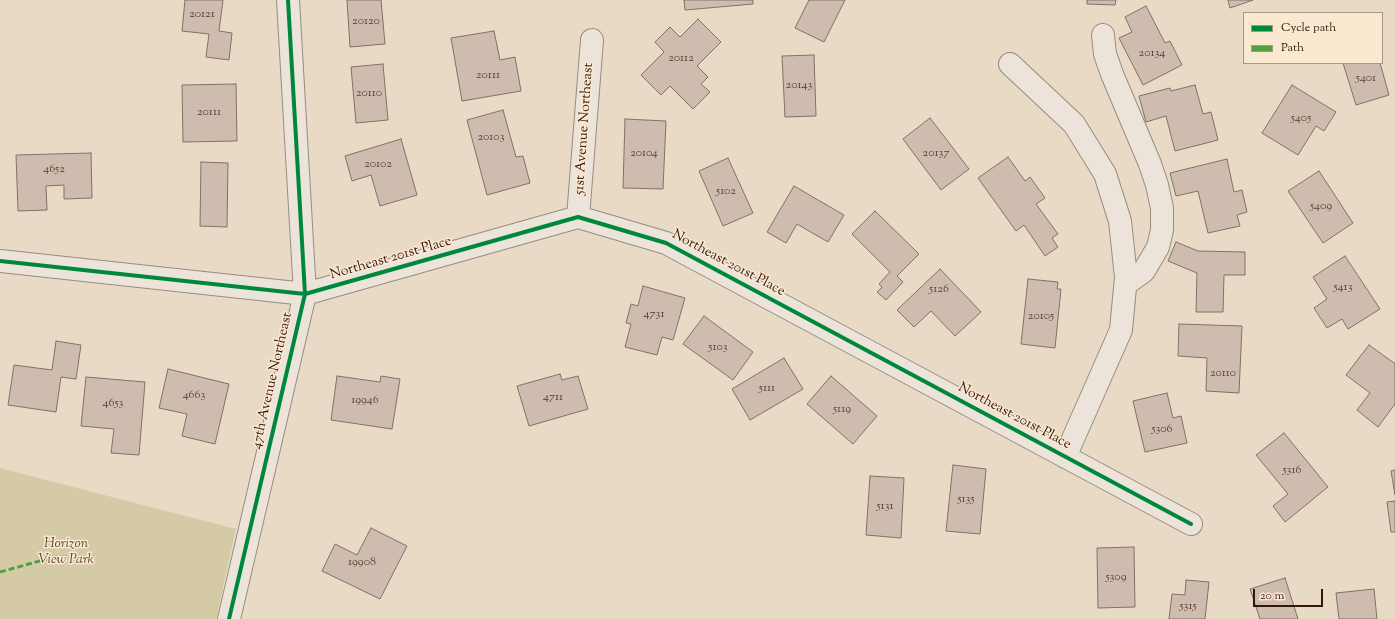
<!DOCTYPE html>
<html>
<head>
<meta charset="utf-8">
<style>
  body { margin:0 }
  #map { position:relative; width:1395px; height:619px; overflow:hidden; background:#e9dac6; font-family:"Sorts Mill Goudy",serif }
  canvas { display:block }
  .legend { position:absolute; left:1243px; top:12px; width:140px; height:52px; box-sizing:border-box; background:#fae8d1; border:1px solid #ab9481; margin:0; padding:5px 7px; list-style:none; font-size:12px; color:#351609 }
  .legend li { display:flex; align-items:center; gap:8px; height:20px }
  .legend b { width:20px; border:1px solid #ab9481 }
  .scale { position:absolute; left:1253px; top:589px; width:70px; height:18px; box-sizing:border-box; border:2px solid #351609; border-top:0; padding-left:5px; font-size:12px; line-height:14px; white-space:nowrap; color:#351609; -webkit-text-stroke:3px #fae8d1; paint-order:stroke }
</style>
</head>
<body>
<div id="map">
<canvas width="1395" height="619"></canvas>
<ul class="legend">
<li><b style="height:5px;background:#00873e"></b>Cycle path</li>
<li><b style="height:5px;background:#53a13e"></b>Path</li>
</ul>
<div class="scale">20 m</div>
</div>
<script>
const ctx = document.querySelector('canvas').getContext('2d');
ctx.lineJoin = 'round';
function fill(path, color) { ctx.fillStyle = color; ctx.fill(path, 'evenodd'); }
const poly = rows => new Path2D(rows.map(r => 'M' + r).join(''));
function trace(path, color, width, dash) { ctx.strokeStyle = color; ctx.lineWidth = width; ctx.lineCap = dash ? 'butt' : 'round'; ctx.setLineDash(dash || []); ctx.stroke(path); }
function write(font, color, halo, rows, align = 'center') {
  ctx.font = font + ' "Sorts Mill Goudy",serif'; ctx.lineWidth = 3; ctx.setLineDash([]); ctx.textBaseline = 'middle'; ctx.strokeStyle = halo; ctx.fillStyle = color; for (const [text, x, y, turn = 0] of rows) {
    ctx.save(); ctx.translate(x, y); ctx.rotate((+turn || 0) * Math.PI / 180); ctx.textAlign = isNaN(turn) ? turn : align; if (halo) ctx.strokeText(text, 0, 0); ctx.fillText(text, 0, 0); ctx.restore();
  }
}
const green = poly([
  [0,468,236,529,216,619,0,619]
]);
const building = poly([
  [185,0,223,0,219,31,232,33,229,60,206,57,209,34,182,31,185,0],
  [347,0,381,0,385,44,350,47,347,0],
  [684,0,753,0,753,4,685,10,684,0],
  [809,0,845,0,824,42,795,28,809,0],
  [1087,0,1116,0,1115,5,1087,4,1087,0],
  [1228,0,1253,0,1230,8,1228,0],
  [1146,6,1165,43,1170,41,1182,65,1143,85,1119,38,1132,32,1125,17,1146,6],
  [698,19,721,42,697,66,708,77,701,84,710,92,693,109,670,86,661,95,641,75,664,52,655,42,670,27,680,37,698,19],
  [494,31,500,60,515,57,521,91,462,101,451,38,494,31],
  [814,55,816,116,785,117,782,56,814,55],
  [1343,63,1380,63,1389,95,1356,105,1343,63],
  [383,64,388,120,356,123,351,67,383,64],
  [236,84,237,141,183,142,182,85,236,84],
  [1195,85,1203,114,1211,112,1218,140,1175,151,1166,116,1146,122,1139,96,1170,88,1171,91,1195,85],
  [1292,85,1336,112,1324,131,1316,126,1298,155,1262,133,1292,85],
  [503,110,516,157,523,156,530,183,487,195,467,120,503,110],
  [930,118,969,169,941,190,903,139,930,118],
  [625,119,666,121,663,189,623,188,625,119],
  [401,139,417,195,380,206,371,175,352,181,345,156,401,139],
  [91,153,92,198,64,199,64,185,46,186,47,210,18,211,16,155,91,153],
  [1008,157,1025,181,1030,177,1045,198,1036,204,1058,234,1052,238,1058,247,1045,256,1024,225,1016,231,978,178,1008,157],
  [728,158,753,213,723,226,699,171,728,158],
  [1227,159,1234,192,1242,190,1247,212,1237,215,1240,226,1208,233,1198,191,1176,196,1170,173,1227,159],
  [201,162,228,163,227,227,200,226,201,162],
  [1319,171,1353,223,1323,243,1288,191,1319,171],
  [794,186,844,215,828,242,797,224,786,243,767,232,794,186],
  [875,211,919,254,897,276,903,282,886,300,877,292,882,287,879,284,890,272,852,234,875,211],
  [1176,242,1198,251,1245,252,1245,275,1224,275,1223,312,1196,312,1197,273,1168,261,1176,242],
  [1345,256,1380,309,1348,329,1342,319,1327,328,1314,308,1327,299,1313,277,1345,256],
  [940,269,981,312,955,336,931,311,914,327,897,310,940,269],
  [1028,279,1058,282,1057,289,1061,289,1055,348,1021,344,1028,279],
  [643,286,685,298,673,340,662,337,657,355,625,347,631,324,626,323,631,304,638,306,643,286],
  [704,316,753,352,733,380,683,344,704,316],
  [1179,324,1242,326,1239,393,1206,391,1207,358,1178,356,1179,324],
  [56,341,81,345,76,379,61,377,56,412,8,405,14,365,52,370,56,341],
  [1369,345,1394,363,1395,363,1395,404,1378,427,1357,410,1370,393,1346,375,1369,345],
  [784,358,803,389,750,420,732,389,784,358],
  [168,369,229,384,215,444,182,436,187,414,159,408,168,369],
  [560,374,562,380,578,376,588,409,529,426,517,386,560,374],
  [337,376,380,382,381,376,400,379,392,429,331,420,337,376],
  [831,376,877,416,853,444,807,404,831,376],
  [86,377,145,382,139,455,111,453,114,429,81,426,86,377],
  [1167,393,1173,418,1181,416,1187,443,1145,452,1133,401,1167,393],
  [1284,433,1328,487,1285,522,1273,506,1288,494,1256,455,1284,433],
  [953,465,986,469,980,534,946,531,953,465],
  [1395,470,1395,495,1391,471,1395,470],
  [870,476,904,478,901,538,866,535,870,476],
  [1395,501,1395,532,1391,532,1387,502,1395,501],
  [371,528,407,546,380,599,322,571,335,544,357,555,371,528],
  [1134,547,1135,607,1098,608,1097,548,1134,547],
  [1285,578,1298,619,1260,619,1250,589,1285,578],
  [1186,580,1209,582,1205,619,1169,619,1172,594,1185,595,1186,580],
  [1374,589,1377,619,1339,619,1336,593,1374,589]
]);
const minor = poly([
  [1103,35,1105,54,1112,74,1150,164,1157,185,1162,208,1162,230,1158,247,1144,271,1126,284],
  [1010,64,1074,124,1105,174,1120,221,1126,277,1121,330,1065,457],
  [578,217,592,40],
  [0,261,305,294,578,217,666,243,1191,524],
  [229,619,305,294,288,0]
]);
const quiet = poly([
  [0,572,54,557,96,557]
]);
const cycleway = poly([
  [0,261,305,294,578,217,666,243,1191,524],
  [229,619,305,294,288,0]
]);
const numberNames = [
  ["20121",202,15],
  ["20120",366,22],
  ["20134",1152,54],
  ["20112",681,59],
  ["20111",488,76],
  ["5401",1366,79],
  ["20143",799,86],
  ["20110",369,94],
  ["20111",209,113],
  ["5405",1301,119],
  ["20103",491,138],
  ["20104",644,154],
  ["20137",936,154],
  ["20102",378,165],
  ["4652",54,170],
  ["5102",726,192],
  ["5409",1321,207],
  ["5413",1343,288],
  ["5126",939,290],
  ["4731",654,315],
  ["20105",1041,317],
  ["5103",718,348],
  ["20110",1223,374],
  ["5111",767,389],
  ["4663",194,396],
  ["4711",553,398],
  ["19946",365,401],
  ["4653",113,404],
  ["5119",842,410],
  ["5306",1162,430],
  ["5316",1292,471],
  ["5135",966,500],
  ["5131",885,507],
  ["19908",362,563],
  ["5309",1116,578],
  ["5315",1188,607]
];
const streetNames = [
  ["51st Avenue Northeast",585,129,-86],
  ["Northeast 201st Place",391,259,-16],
  ["Northeast 201st Place",728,264,28],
  ["47th Avenue Northeast",273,381,-77],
  ["Northeast 201st Place",1014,417,28]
];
const parkNames = [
  ["Horizon",66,545],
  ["View Park",66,561]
];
fill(green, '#d4cba6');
fill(building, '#d0bbaf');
trace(building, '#7e7266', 1);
trace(minor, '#988c7f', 24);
trace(minor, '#ece4da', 22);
trace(quiet, '#53a13e', 3, [6, 3]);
trace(cycleway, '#00873e', 4);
write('12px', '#5c3f32', null, numberNames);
write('14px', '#351609', '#fae8d1', streetNames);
write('italic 14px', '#5f4930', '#fae8d1', parkNames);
</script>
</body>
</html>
